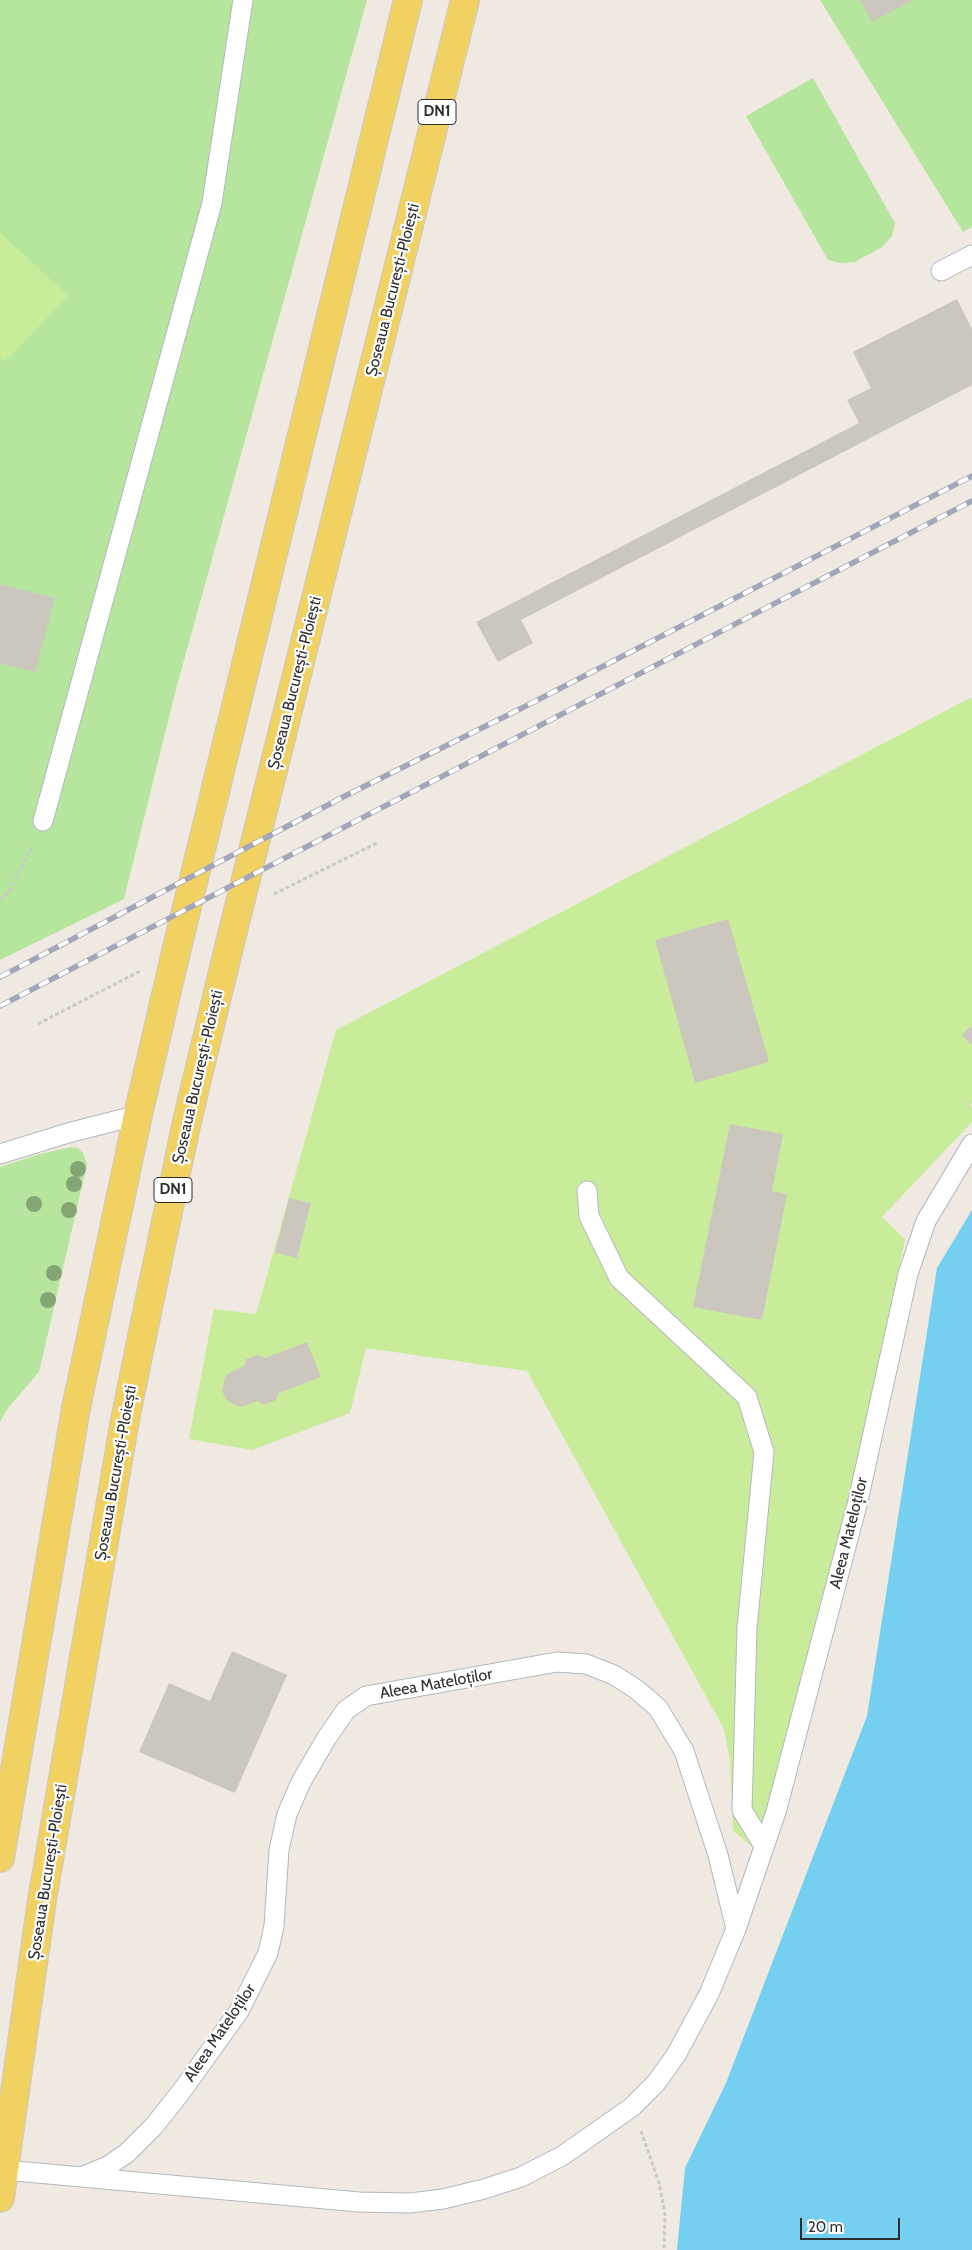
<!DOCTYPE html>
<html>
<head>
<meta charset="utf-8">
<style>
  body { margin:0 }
  #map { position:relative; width:972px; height:2250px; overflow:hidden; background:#efe9e1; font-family:Cabin,sans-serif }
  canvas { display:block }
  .scale { position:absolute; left:800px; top:2218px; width:100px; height:22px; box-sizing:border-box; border:2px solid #2e2e2e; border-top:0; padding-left:6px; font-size:15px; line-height:18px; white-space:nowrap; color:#2e2e2e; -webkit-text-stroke:4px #fff; paint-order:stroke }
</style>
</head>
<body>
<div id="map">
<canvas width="972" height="2250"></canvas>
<div class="scale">20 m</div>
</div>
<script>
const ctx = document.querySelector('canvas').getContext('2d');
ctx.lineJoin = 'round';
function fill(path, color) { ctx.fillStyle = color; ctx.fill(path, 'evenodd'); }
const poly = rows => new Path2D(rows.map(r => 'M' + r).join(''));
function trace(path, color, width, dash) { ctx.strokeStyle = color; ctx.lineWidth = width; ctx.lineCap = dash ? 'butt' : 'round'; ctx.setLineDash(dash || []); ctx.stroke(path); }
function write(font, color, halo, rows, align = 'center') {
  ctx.font = font + ' Cabin,sans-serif'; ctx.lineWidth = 4.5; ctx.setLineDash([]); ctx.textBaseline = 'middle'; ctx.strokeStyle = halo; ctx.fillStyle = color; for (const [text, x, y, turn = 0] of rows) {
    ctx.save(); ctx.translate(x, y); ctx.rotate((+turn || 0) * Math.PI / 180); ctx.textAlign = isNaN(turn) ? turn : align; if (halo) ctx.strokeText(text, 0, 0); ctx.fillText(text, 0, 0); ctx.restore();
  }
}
const green = poly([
  [0,0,367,0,176,689,124,899,0,960],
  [820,0,972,0,972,227,963,232],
  [813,78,895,223,892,236,882,247,855,262,841,263,828,260,746,116],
  [71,1147,78,1148,83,1153,87,1164,39,1372,8,1408,0,1422,0,1167,40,1154]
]);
const pitch = poly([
  [0,232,68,296,5,362,0,357],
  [972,697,972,1102,970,1105,972,1108,972,1122,882,1217,905,1239,854,1485,770,1811,756,1851,733,1830,730,1761,724,1729,527,1371,366,1348,350,1413,252,1450,189,1439,214,1309,256,1314,336,1030]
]);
const water = poly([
  [972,1210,972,2250,677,2250,685,2168,726,2083,867,1716,937,1268]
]);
const building = poly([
  [860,0,913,0,872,22],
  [957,299,972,329,972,385,521,620,533,643,498,662,476,622,859,423,847,400,871,388,853,352],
  [0,584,55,598,35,672,0,663],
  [728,919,769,1062,695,1083,655,940],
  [972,1025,972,1045,962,1035],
  [730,1124,783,1134,772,1191,787,1194,762,1320,693,1307],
  [289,1198,311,1203,297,1258,275,1253],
  [307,1342,321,1377,279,1393,276,1400,264,1405,258,1401,241,1407,233,1404,226,1399,222,1391,225,1377,229,1373,244,1366,246,1359,258,1355,265,1358],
  [232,1651,287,1675,235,1793,139,1752,169,1683,210,1701]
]);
const path = poly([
  [274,894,377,843],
  [0,900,10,890,33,845],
  [38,1024,140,971],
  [641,2131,659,2183,665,2214,664,2250]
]);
const service = poly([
  [941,271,972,255],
  [43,821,212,203,243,0],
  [0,1154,68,1133,138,1115],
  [587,1191,589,1216,619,1278,747,1397,764,1452,747,1628,742,1810,764,1846],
  [4,2170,359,2202,410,2203,443,2199,484,2189,521,2177,562,2156,632,2107,656,2083,676,2055,709,1994,736,1929,776,1812,858,1501,908,1274,926,1221,972,1144],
  [84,2176,108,2166,127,2153,154,2126,181,2092,239,2011,268,1953,274,1926,279,1850,287,1814,301,1782,326,1739,346,1710,366,1696,557,1662,586,1664,614,1675,636,1689,658,1708,684,1751,718,1855,736,1929]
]);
const primary = poly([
  [0,1858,76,1408,138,1115,176,952,408,0],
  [0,2198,42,1900,125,1420,144,1327,187,1121,229,947,465,0]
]);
const rail = poly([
  [0,977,345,796,524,707,972,476],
  [0,1006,972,501]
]);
const trees = [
  [78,1169],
  [74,1184],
  [34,1204],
  [69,1210],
  [54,1273],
  [48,1300]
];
const shields = [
  [437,112,38],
  [173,1190,38]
];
const shieldNames = [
  ["DN1",437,112],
  ["DN1",173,1190]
];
const streetNames = [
  ["Șoseaua București-Ploiești",393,290,-76],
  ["Șoseaua București-Ploiești",295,683,-76],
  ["Șoseaua București-Ploiești",198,1077,-77],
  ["Șoseaua București-Ploiești",116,1473,-80],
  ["Aleea Mateloților",849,1533,-76],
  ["Aleea Mateloților",436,1684,-10],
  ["Șoseaua București-Ploiești",48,1872,-81],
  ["Aleea Mateloților",220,2033,-56]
];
fill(green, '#b6e59e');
fill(pitch, '#c9ec9a');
fill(water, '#75cff0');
fill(building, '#cbc7bf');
trace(service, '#b4b7c1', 21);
trace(primary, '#c9c9c9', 30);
trace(path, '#c9c9c9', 3, [4, 2.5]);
trace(service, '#fff', 19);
trace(primary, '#f2d163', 28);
trace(rail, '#a3a6b8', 5.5);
trace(rail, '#fff', 4, [11]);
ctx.fillStyle = '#84a574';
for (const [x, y] of trees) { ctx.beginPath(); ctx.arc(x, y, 8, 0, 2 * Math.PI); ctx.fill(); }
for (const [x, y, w] of shields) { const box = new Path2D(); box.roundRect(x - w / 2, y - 12.5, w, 25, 4); ctx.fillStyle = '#fff'; ctx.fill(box); trace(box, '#2e2e2e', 1); }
write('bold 15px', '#2e2e2e', null, shieldNames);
write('16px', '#2e2e2e', '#fff', streetNames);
</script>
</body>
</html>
